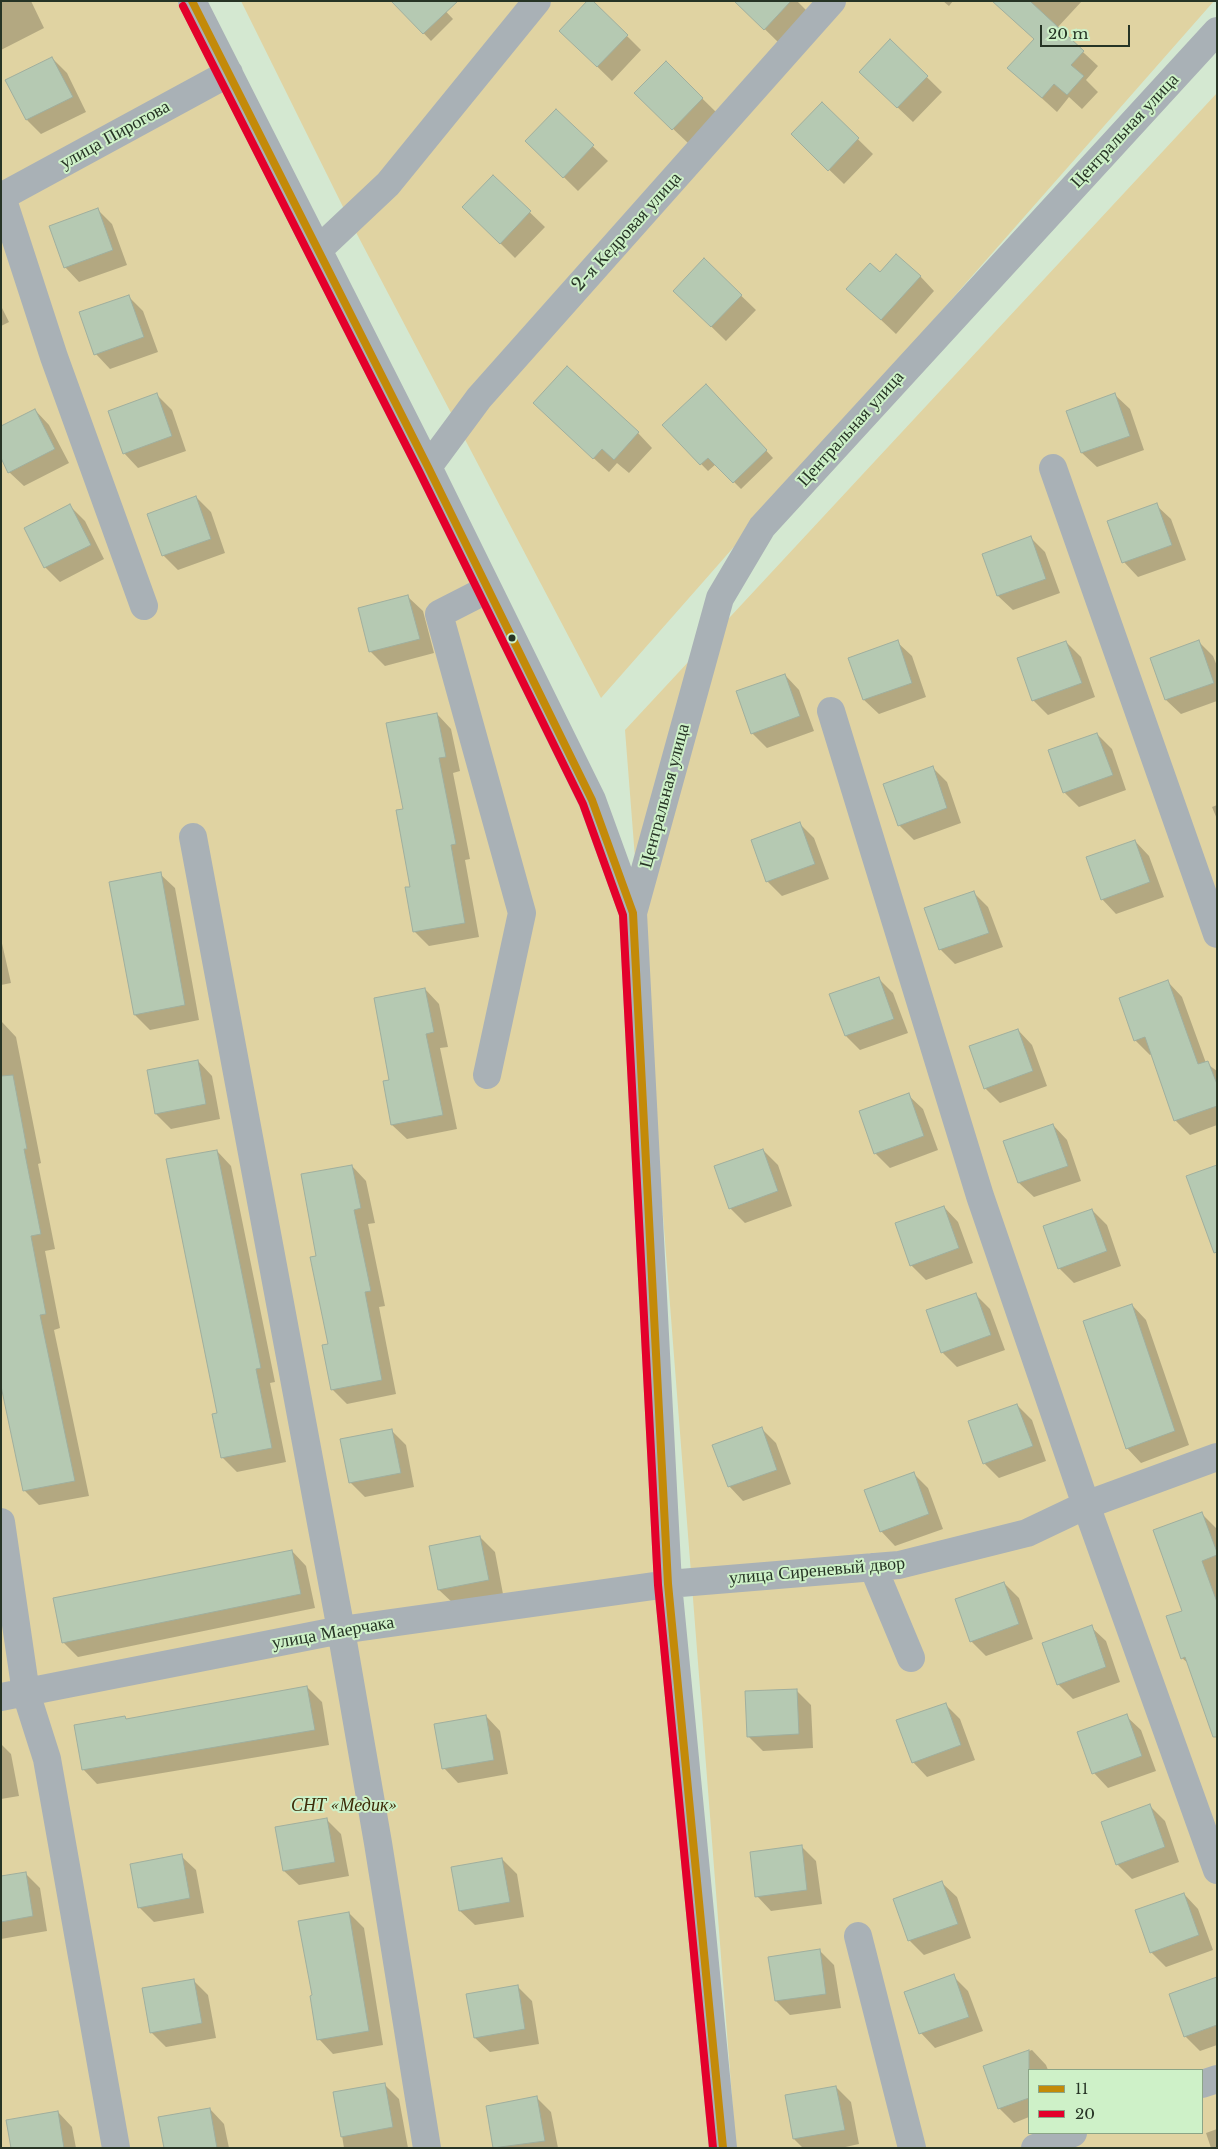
<!DOCTYPE html>
<html>
<head>
<meta charset="utf-8">
<style>
  body { margin:0 }
  #map { position:relative; width:1218px; height:2149px; overflow:hidden; background:#d4e8d1; font-family:"Libre Baskerville",serif }
  canvas { display:block }
  .frame { position:absolute; inset:0; border:2px solid #263425; pointer-events:none }
  .legend { position:absolute; left:1028px; top:2069px; width:175px; height:65px; box-sizing:border-box; background:#cef1c8; border:1px solid #8ba587; margin:0; padding:6px 9px; list-style:none; font-size:15px; color:#263425 }
  .legend li { display:flex; align-items:center; gap:10px; height:25px }
  .legend b { width:25px; border:1px solid #8ba587 }
  .scale { position:absolute; left:1040px; top:25px; width:90px; height:22px; box-sizing:border-box; border:2px solid #263425; border-top:0; padding-left:6px; font-size:15px; line-height:18px; white-space:nowrap; color:#263425; -webkit-text-stroke:4px #cef1c8; paint-order:stroke }
</style>
</head>
<body>
<div id="map">
<canvas width="1218" height="2149"></canvas>
<div class="frame"></div>
<ul class="legend">
<li><b style="height:6px;background:#c38a09"></b>11</li>
<li><b style="height:6px;background:#e4002b"></b>20</li>
</ul>
<div class="scale">20 m</div>
</div>
<script>
const ctx = document.querySelector('canvas').getContext('2d');
ctx.lineJoin = 'round';
function fill(path, color) { ctx.fillStyle = color; ctx.fill(path, 'evenodd'); }
const poly = rows => new Path2D(rows.map(r => 'M' + r).join(''));
function trace(path, color, width, dash) { ctx.strokeStyle = color; ctx.lineWidth = width; ctx.lineCap = dash ? 'butt' : 'round'; ctx.setLineDash(dash || []); ctx.stroke(path); }
function write(font, color, halo, rows, align = 'center') {
  ctx.font = font + ' "Libre Baskerville",serif'; ctx.lineWidth = 4; ctx.setLineDash([]); ctx.textBaseline = 'middle'; ctx.strokeStyle = halo; ctx.fillStyle = color; for (const [text, x, y, turn = 0] of rows) {
    ctx.save(); ctx.translate(x, y); ctx.rotate((+turn || 0) * Math.PI / 180); ctx.textAlign = isNaN(turn) ? turn : align; if (halo) ctx.strokeText(text, 0, 0); ctx.fillText(text, 0, 0); ctx.restore();
  }
}
const green = poly([
  [1,1,192,1,633,913,715,2148,1,2148],
  [241,1,1214,1,601,698,349,219],
  [1217,93,1217,2148,736,2148,625,730],
  [1029,2070,1202,2070,1202,2133,1029,2133]
]);
const shadow = poly([
  [1,1,31,1,44,28,1,50],
  [436,1,453,19,431,41,397,5],
  [592,1,641,50,612,81,575,45],
  [736,1,797,1,809,13,779,43],
  [943,1,953,1,949,6],
  [993,1,1082,1,1057,28,1098,66,1086,80,1098,92,1082,109,1069,97,1057,112,1024,82,1035,39],
  [890,41,942,92,913,122,876,87],
  [52,58,67,73,86,112,41,134,27,120,7,81],
  [666,63,717,113,688,143,651,108],
  [822,104,873,154,844,184,792,134],
  [556,111,608,161,578,191,527,141],
  [493,177,545,227,515,258,464,207],
  [97,209,112,224,127,265,79,282,65,267],
  [704,260,756,310,726,341,675,291],
  [880,274,920,276,934,291,896,334,848,289],
  [128,296,143,311,158,352,110,369,96,354],
  [1,306,9,322,1,326],
  [713,393,773,458,741,489,716,464,708,471,664,426],
  [157,395,172,410,186,451,138,468,124,453],
  [1115,395,1130,409,1144,450,1097,467,1082,453,1068,412],
  [35,410,49,425,69,463,24,486,9,472],
  [549,418,638,433,652,448,629,473,617,463,609,472],
  [196,497,211,512,225,553,178,570,163,555],
  [1156,505,1171,519,1186,560,1138,577,1124,562],
  [70,506,85,521,104,559,60,582,45,567],
  [1031,538,1045,552,1060,593,1013,610,998,596],
  [408,597,423,611,434,653,385,666,370,651],
  [897,642,912,656,926,697,879,714,864,700,850,659],
  [1066,642,1081,657,1095,697,1048,715,1033,700],
  [1199,642,1213,656,1217,666,1217,701,1181,714,1166,700],
  [785,675,799,690,814,731,767,748,752,733],
  [437,714,451,729,460,771,453,773,470,859,465,860,479,937,429,946,414,931,404,810],
  [1097,734,1112,749,1126,790,1079,807,1064,792],
  [932,767,947,782,961,823,914,840,899,825],
  [1217,805,1217,819,1212,807],
  [800,824,814,838,829,879,782,896,767,881],
  [1135,841,1149,856,1164,897,1116,914,1102,899],
  [160,874,175,888,199,1020,150,1030,135,1015,111,883],
  [973,892,988,907,1003,947,955,964,941,950,926,909],
  [1,939,11,983,1,985],
  [878,978,893,993,908,1033,860,1050,846,1036],
  [1168,982,1182,997,1206,1063,1217,1071,1217,1125,1190,1135,1175,1120,1152,1054,1150,1055,1135,1040],
  [425,989,439,1004,448,1047,440,1048,457,1129,407,1139,392,1125,391,1081],
  [2,1022,16,1037,41,1163,38,1164,55,1249,45,1251,60,1328,54,1330,89,1496,39,1505,25,1491,1,1379],
  [1018,1030,1032,1045,1047,1086,1000,1103,985,1088],
  [198,1061,212,1076,220,1119,171,1129,156,1114,148,1071],
  [908,1095,923,1109,938,1150,890,1168,875,1153],
  [1053,1125,1067,1140,1081,1181,1034,1197,1019,1183,1005,1142],
  [763,1150,778,1165,792,1206,745,1223,730,1208],
  [217,1151,231,1166,275,1382,270,1383,286,1462,237,1472,222,1457,219,1414],
  [352,1166,366,1181,375,1223,368,1224,385,1306,379,1307,396,1394,347,1404,332,1389,329,1345,318,1257],
  [944,1207,958,1222,973,1263,926,1280,911,1265],
  [1092,1210,1107,1225,1121,1266,1074,1283,1059,1268],
  [975,1294,990,1309,1005,1350,957,1367,942,1352],
  [1132,1305,1146,1320,1189,1445,1141,1463,1127,1448],
  [1017,1405,1032,1420,1046,1461,999,1478,984,1463],
  [761,1428,776,1443,791,1484,743,1501,729,1486],
  [391,1430,406,1445,414,1487,365,1497,350,1482],
  [913,1473,928,1488,943,1529,895,1546,881,1531],
  [1202,1514,1217,1529,1217,1738,1189,1664,1182,1658,1184,1611],
  [480,1537,495,1552,503,1594,454,1604,439,1590],
  [292,1551,306,1566,315,1608,78,1657,63,1642],
  [1004,1583,1019,1598,1033,1639,986,1656,971,1641],
  [1091,1627,1106,1641,1120,1682,1073,1699,1058,1684],
  [307,1687,322,1702,329,1745,97,1784,83,1769,125,1717,127,1720],
  [796,1690,811,1705,813,1748,763,1751,748,1736],
  [945,1704,960,1719,975,1760,927,1777,913,1762],
  [486,1716,500,1731,508,1774,458,1783,444,1768],
  [1126,1716,1141,1730,1156,1771,1108,1788,1094,1773,1079,1732],
  [1,1744,11,1754,19,1796,1,1799],
  [1150,1806,1165,1821,1179,1862,1132,1879,1117,1864],
  [326,1819,341,1834,349,1876,299,1885,284,1871],
  [801,1846,816,1861,822,1904,771,1911,757,1896],
  [181,1856,196,1870,204,1913,154,1922,139,1907],
  [502,1859,517,1874,524,1917,475,1925,460,1911],
  [25,1873,40,1888,47,1931,1,1939,1,1877],
  [942,1883,957,1897,971,1938,924,1955,909,1940],
  [1184,1894,1198,1909,1213,1950,1166,1967,1151,1952],
  [349,1913,364,1928,383,2045,333,2054,319,2039,313,1996],
  [820,1951,834,1965,841,2008,790,2015,776,2001],
  [953,1976,968,1991,983,2031,935,2048,921,2033],
  [1217,1978,1217,2045,1200,2051,1185,2036],
  [194,1981,208,1995,216,2038,166,2047,151,2032],
  [517,1986,532,2001,539,2044,490,2052,475,2038],
  [1032,2050,1046,2065,1048,2070,1029,2070,1029,2117,1014,2123,999,2108,984,2067],
  [384,2084,399,2099,408,2148,344,2148,335,2093],
  [836,2087,851,2102,859,2144,841,2148,803,2148,794,2139,786,2096],
  [537,2098,551,2112,558,2148,494,2148],
  [210,2109,224,2124,229,2148,165,2148],
  [58,2112,72,2127,76,2148,13,2148],
  [1217,2129,1217,2148,1211,2148,1206,2133]
]);
const building = poly([
  [391,1,458,1,423,34,391,1],
  [587,1,593,1,628,35,597,67,559,31,587,1],
  [734,1,791,1,764,30,734,1],
  [992,1,1030,1,1084,51,1071,65,1084,76,1067,95,1054,84,1042,98,1007,68,1034,39,992,1],
  [890,39,928,76,897,108,859,72,890,39],
  [52,57,73,97,26,120,5,80,52,57],
  [666,61,703,98,672,130,634,93,666,61],
  [822,102,859,138,828,171,791,134,822,102],
  [556,109,594,145,563,178,525,141,556,109],
  [493,175,531,211,500,244,462,207,493,175],
  [98,208,113,250,64,268,49,226,98,208],
  [896,254,921,276,881,320,846,289,870,263,880,272,896,254],
  [704,258,742,295,711,327,673,291,704,258],
  [129,295,144,337,94,355,79,312,129,295],
  [567,366,639,432,614,460,602,449,593,459,533,403,567,366],
  [706,384,767,450,733,483,708,458,700,465,662,425,706,384],
  [157,393,172,436,123,454,108,411,157,393],
  [1115,393,1130,436,1081,453,1066,411,1115,393],
  [35,409,55,449,8,473,1,458,1,426,35,409],
  [196,496,211,539,162,556,147,514,196,496],
  [1157,503,1172,545,1122,563,1107,521,1157,503],
  [70,504,91,545,44,568,24,528,70,504],
  [1031,536,1046,579,997,596,982,554,1031,536],
  [408,595,420,639,369,652,358,608,408,595],
  [898,640,912,683,863,700,848,658,898,640],
  [1199,640,1214,683,1165,700,1150,658,1199,640],
  [1066,641,1082,683,1032,701,1017,658,1066,641],
  [785,674,800,716,751,734,736,691,785,674],
  [437,713,446,757,439,758,456,844,451,845,465,923,413,932,405,887,410,887,396,810,403,809,386,723,437,713],
  [1097,733,1113,775,1063,793,1048,750,1097,733],
  [933,766,947,808,898,826,883,784,933,766],
  [800,822,815,864,766,882,751,840,800,822],
  [1135,840,1150,882,1101,900,1086,857,1135,840],
  [161,872,185,1005,134,1015,109,882,161,872],
  [974,891,989,933,939,950,924,908,974,891],
  [879,977,894,1019,845,1036,829,994,879,977],
  [1168,980,1198,1064,1208,1061,1217,1084,1217,1106,1174,1121,1145,1037,1134,1041,1119,998,1168,980],
  [425,988,434,1032,426,1034,443,1115,391,1125,383,1081,389,1080,374,998,425,988],
  [1018,1029,1033,1071,984,1089,969,1046,1018,1029],
  [198,1060,206,1104,155,1114,147,1070,198,1060],
  [13,1075,27,1149,24,1149,41,1234,31,1236,46,1314,40,1315,75,1481,23,1491,1,1386,1,1076,13,1075],
  [909,1093,924,1136,874,1154,859,1111,909,1093],
  [1053,1124,1068,1166,1018,1183,1003,1141,1053,1124],
  [763,1149,778,1191,729,1209,714,1166,763,1149],
  [217,1150,261,1368,256,1369,272,1448,221,1458,212,1414,217,1413,166,1159,217,1150],
  [352,1165,361,1208,354,1210,371,1291,365,1292,382,1380,331,1390,322,1345,328,1344,310,1257,316,1256,301,1174,352,1165],
  [1217,1165,1217,1252,1214,1253,1186,1176,1217,1165],
  [944,1206,959,1248,910,1266,895,1223,944,1206],
  [1092,1209,1107,1251,1058,1269,1043,1226,1092,1209],
  [976,1293,991,1335,941,1353,926,1310,976,1293],
  [1132,1304,1175,1431,1126,1449,1083,1321,1132,1304],
  [1017,1404,1033,1446,983,1464,968,1421,1017,1404],
  [762,1427,777,1470,728,1487,712,1445,762,1427],
  [392,1429,401,1473,349,1483,340,1439,392,1429],
  [914,1472,929,1514,880,1532,864,1490,914,1472],
  [1202,1512,1217,1552,1217,1555,1202,1561,1217,1602,1217,1737,1213,1737,1185,1657,1181,1659,1166,1616,1182,1611,1153,1530,1202,1512],
  [480,1536,489,1580,438,1590,429,1546,480,1536],
  [292,1550,301,1594,62,1643,53,1598,292,1550],
  [1004,1582,1019,1624,970,1642,955,1599,1004,1582],
  [1092,1625,1106,1667,1057,1685,1042,1643,1092,1625],
  [307,1686,315,1730,82,1770,74,1725,125,1716,126,1719,307,1686],
  [797,1689,799,1734,747,1737,745,1691,797,1689],
  [946,1703,961,1745,912,1763,896,1720,946,1703],
  [1127,1714,1142,1756,1092,1774,1077,1732,1127,1714],
  [486,1715,494,1760,442,1769,434,1724,486,1715],
  [1150,1804,1165,1847,1116,1865,1101,1822,1150,1804],
  [327,1818,335,1862,283,1871,275,1827,327,1818],
  [802,1845,807,1890,755,1897,750,1852,802,1845],
  [182,1854,190,1898,138,1908,130,1864,182,1854],
  [502,1858,510,1902,459,1911,451,1867,502,1858],
  [26,1872,33,1916,1,1922,1,1876,26,1872],
  [942,1881,958,1924,908,1941,893,1899,942,1881],
  [1184,1893,1199,1935,1150,1953,1135,1910,1184,1893],
  [349,1912,369,2031,317,2040,310,1996,312,1995,298,1921,349,1912],
  [820,1949,826,1994,775,2001,768,1957,820,1949],
  [954,1974,969,2017,919,2034,904,1992,954,1974],
  [1217,1977,1217,2025,1184,2037,1169,1994,1217,1977],
  [194,1979,202,2023,150,2033,142,1988,194,1979],
  [518,1985,525,2029,474,2038,466,1994,518,1985],
  [1029,2050,1029,2098,998,2109,983,2066,1029,2050],
  [385,2083,393,2127,341,2137,333,2092,385,2083],
  [836,2086,845,2130,793,2139,785,2095,836,2086],
  [537,2096,545,2141,493,2148,486,2106,537,2096],
  [210,2108,217,2148,164,2148,158,2117,210,2108],
  [58,2111,64,2148,11,2148,6,2120,58,2111]
]);
const minor = poly([
  [192,1,428,467,592,800,633,913,668,1584,723,2148],
  [1,197,229,73],
  [2,197,54,357,144,606],
  [318,250,388,184,537,1],
  [428,467,479,398,832,1],
  [1053,468,1217,934],
  [831,711,980,1196,1086,1505,1217,1870],
  [193,837,341,1630,378,1843,427,2148],
  [633,913,720,598,762,527,1217,31],
  [487,1075,522,913,439,614,488,589],
  [1,1522,26,1693,47,1759,116,2148],
  [873,1567,911,1658],
  [1,1697,341,1630,668,1584,899,1565,1027,1533,1086,1505,1217,1457],
  [858,1936,912,2148],
  [1202,2084,1217,2079],
  [1035,2148,1073,2133]
]);
const bus1 = poly([
  [192,1,428,467,592,800,633,913,668,1584,723,2148]
]);
const bus2 = poly([
  [183,6,419,471,583,804,623,915,658,1585,713,2148]
]);
const markers = [
  [512,638,4.5,"#263425"]
];
const streetNames = [
  ["Центральная улица",1125,131,-47],
  ["улица Пирогова",115,135,-29],
  ["2-я Кедровая улица",627,232,-48],
  ["Центральная улица",851,429,-48],
  ["Центральная улица",665,796,-75],
  ["улица Сиреневый двор",817,1571,-5],
  ["улица Маерчака",333,1633,-10]
];
const parkNames = [
  ["СНТ «Медик»",344,1806]
];
fill(green, '#e0d3a2');
fill(shadow, '#0003');
fill(building, '#b5c9b2');
trace(building, '#a0af9e', 1);
trace(minor, '#a9b1b6', 28);
trace(bus1, '#c38a09', 8);
trace(bus2, '#e4002b', 8);
for (const [x, y, r, color] of markers) { const dot = new Path2D(); dot.arc(x, y, r, 0, 2 * Math.PI); ctx.fillStyle = color; ctx.fill(dot); trace(dot, '#cef1c8', 2); }
write('18px', '#263425', '#cef1c8', streetNames);
write('italic 18px', '#3d2b08', '#cef1c8', parkNames);
</script>
</body>
</html>
